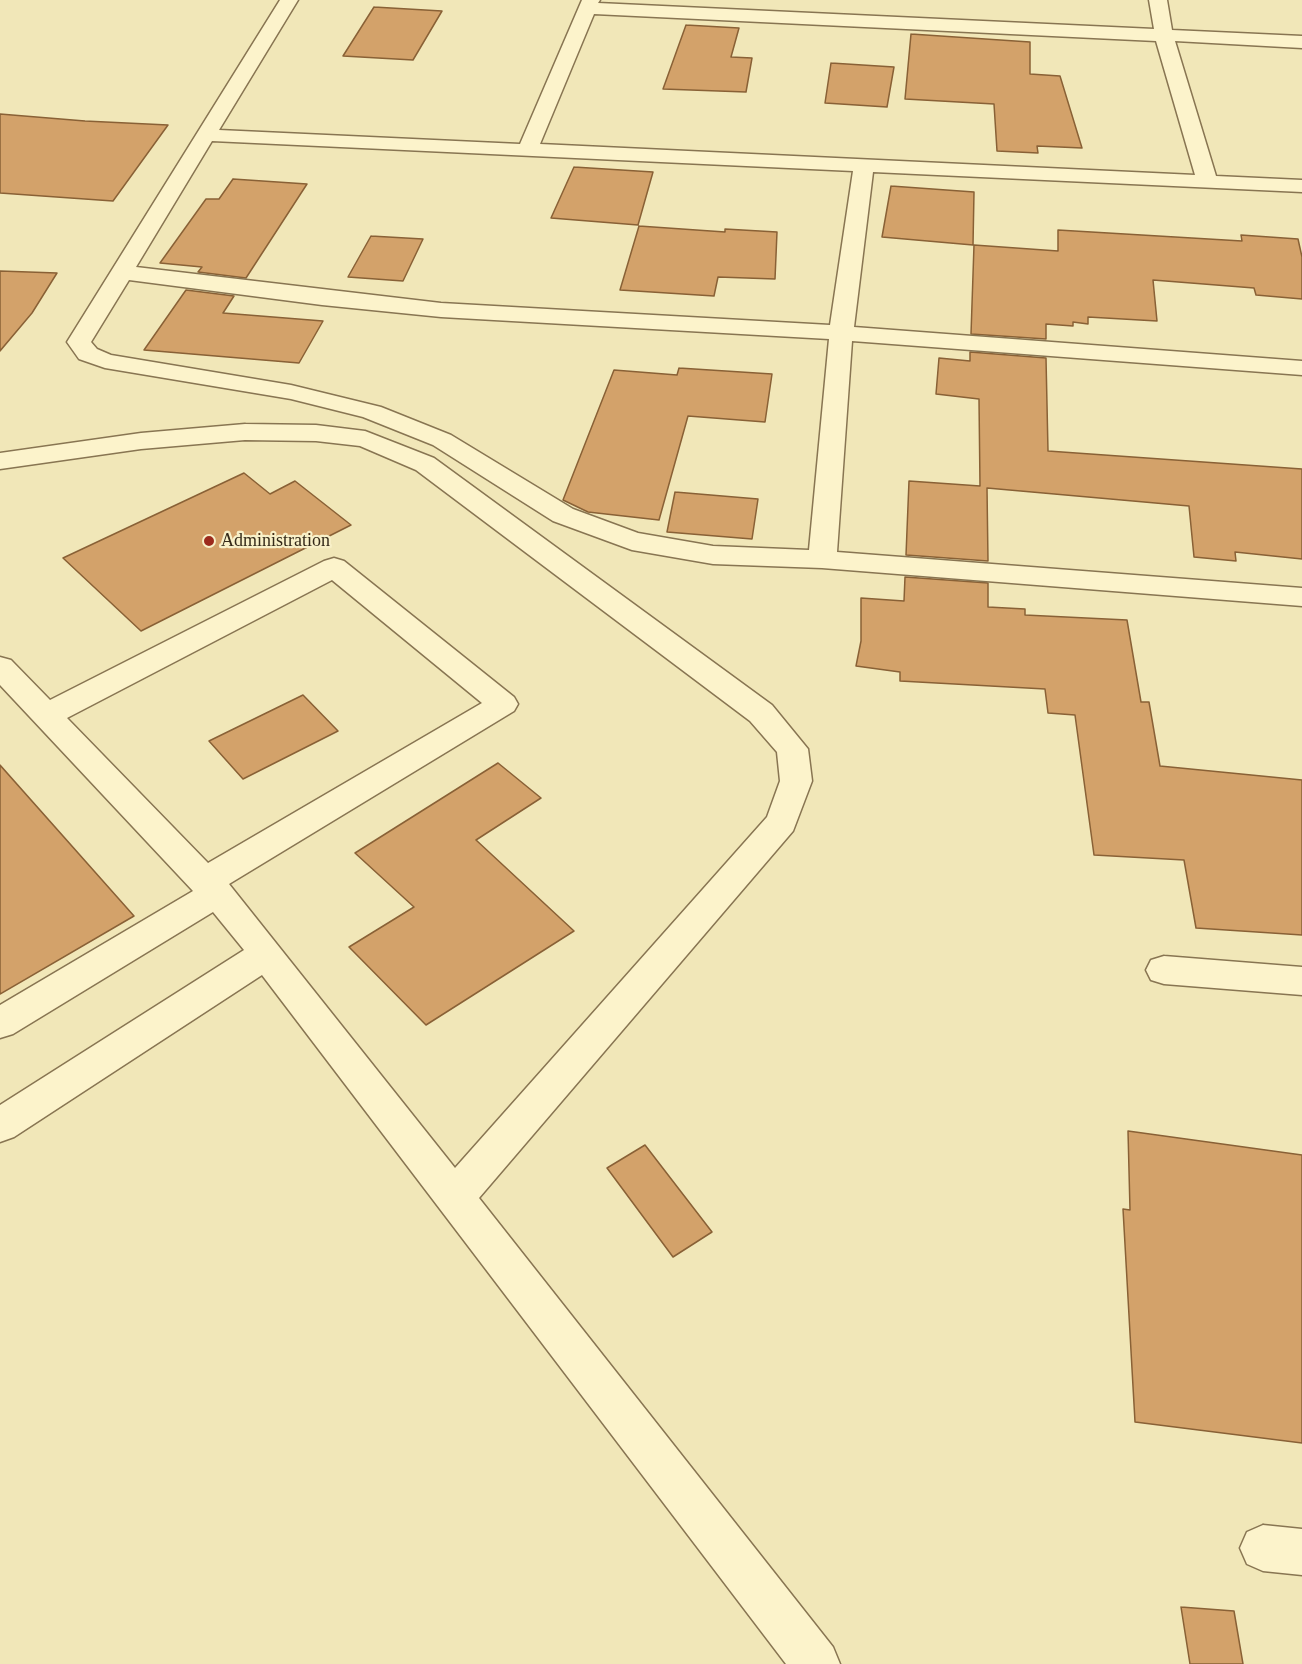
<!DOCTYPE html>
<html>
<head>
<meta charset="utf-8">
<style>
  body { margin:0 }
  canvas { display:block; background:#f1e7b8 }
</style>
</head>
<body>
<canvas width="1302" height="1664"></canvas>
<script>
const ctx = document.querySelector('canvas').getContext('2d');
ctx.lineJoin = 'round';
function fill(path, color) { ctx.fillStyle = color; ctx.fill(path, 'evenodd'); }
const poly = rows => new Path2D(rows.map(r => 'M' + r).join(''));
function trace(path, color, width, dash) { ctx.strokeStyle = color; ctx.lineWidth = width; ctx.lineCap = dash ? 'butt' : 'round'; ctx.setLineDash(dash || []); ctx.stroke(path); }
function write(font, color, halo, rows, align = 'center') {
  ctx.font = font + ' Georgia,serif'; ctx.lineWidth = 4.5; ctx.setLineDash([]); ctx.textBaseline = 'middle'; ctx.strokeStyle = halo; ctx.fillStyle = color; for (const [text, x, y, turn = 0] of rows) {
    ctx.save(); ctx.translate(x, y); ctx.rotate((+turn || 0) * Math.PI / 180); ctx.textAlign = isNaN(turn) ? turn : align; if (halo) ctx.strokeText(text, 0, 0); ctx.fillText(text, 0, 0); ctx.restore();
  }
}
const building = poly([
  [374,7,442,11,413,60,343,56,374,7],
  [686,25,739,28,731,57,752,58,746,92,663,89,686,25],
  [911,34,1030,42,1030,74,1060,76,1082,148,1037,146,1038,153,997,151,994,104,905,99,911,34],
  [831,63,894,67,887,107,825,103,831,63],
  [0,114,85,121,168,125,113,201,0,193,0,114],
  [574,167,653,172,638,225,551,218,574,167],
  [233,179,307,184,246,278,198,272,202,267,160,263,206,199,219,199,233,179],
  [891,186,974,192,973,245,882,237,891,186],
  [639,226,725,232,725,229,777,232,775,279,718,277,714,296,620,290,639,226],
  [1058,230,1242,241,1241,235,1298,239,1302,257,1302,299,1256,295,1254,288,1153,280,1157,321,1088,317,1088,324,1073,322,1073,326,1046,324,1046,339,971,334,974,245,1058,251,1058,230],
  [371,236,423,239,403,281,348,277,371,236],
  [0,271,57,273,32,313,0,351,0,271],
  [186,290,234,296,223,313,323,321,299,363,144,350,186,290],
  [970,352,1046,358,1048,451,1302,469,1302,559,1235,552,1236,561,1194,557,1189,506,987,488,988,561,906,555,909,481,980,486,979,399,936,394,939,358,970,361,970,352],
  [679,368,772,374,765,422,688,416,659,520,588,512,563,500,614,370,677,375,679,368],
  [244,473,270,494,295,481,351,525,141,631,63,558,244,473],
  [675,492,758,499,752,539,667,532,675,492],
  [905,577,988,583,988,607,1025,609,1025,615,1127,620,1141,702,1149,702,1160,766,1302,780,1302,935,1196,928,1184,860,1094,855,1075,715,1048,713,1045,689,900,681,900,672,856,666,861,641,861,598,904,601,905,577],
  [303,695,338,731,243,779,209,741,303,695],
  [498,763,541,798,476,840,574,931,426,1025,349,947,414,907,355,853,498,763],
  [0,765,134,916,0,994,0,765],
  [1128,1131,1302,1155,1302,1443,1135,1422,1123,1209,1130,1210,1128,1131],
  [645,1145,712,1232,673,1257,607,1168,645,1145],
  [1181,1607,1234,1611,1243,1664,1190,1664,1181,1607]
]);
const minor = poly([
  [280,0,298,0,219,130,520,144,582,0,600,0,598,3,1154,29,1149,0,1167,0,1172,30,1302,36,1302,48,1175,41,1216,176,1302,180,1302,192,873,172,854,327,1302,361,1302,375,852,341,837,552,1302,588,1302,606,822,568,713,564,632,550,553,521,433,445,363,417,291,399,105,368,79,359,67,342,280,0],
  [594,14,1156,41,1195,175,540,144,594,14],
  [212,141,853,171,830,325,441,303,136,267,212,141],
  [129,280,322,305,441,317,829,339,809,550,713,546,638,533,573,509,451,435,381,407,291,385,111,355,97,349,91,342,129,280],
  [245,424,316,425,365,431,434,458,772,705,808,749,812,781,793,831,479,1198,833,1647,840,1664,786,1664,262,975,14,1137,0,1142,0,1105,244,950,213,912,13,1034,0,1038,0,1005,193,891,0,685,0,657,11,660,50,700,324,561,334,558,344,561,514,697,518,704,514,711,229,884,455,1168,767,817,780,781,777,752,750,721,416,470,360,446,316,441,245,440,141,449,0,469,0,453,141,433,245,424],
  [332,580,482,703,208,863,67,718,332,580],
  [1164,956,1302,967,1302,995,1164,984,1151,980,1146,970,1151,960,1164,956],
  [1263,1525,1302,1529,1302,1575,1263,1571,1247,1564,1240,1548,1247,1532,1263,1525]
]);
const markers = [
  [209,541,6,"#9c2b1d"]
];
const poiNames = [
  ["Administration",221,541]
];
fill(building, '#d3a26a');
trace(building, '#896136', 1.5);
trace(minor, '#887552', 3);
fill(minor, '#fcf3cb');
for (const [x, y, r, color] of markers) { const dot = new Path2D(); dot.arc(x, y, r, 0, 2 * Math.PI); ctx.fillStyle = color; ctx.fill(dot); trace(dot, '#f8f0c8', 2); }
write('18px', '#352a19', '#f8f0c8', poiNames, 'left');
</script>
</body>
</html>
